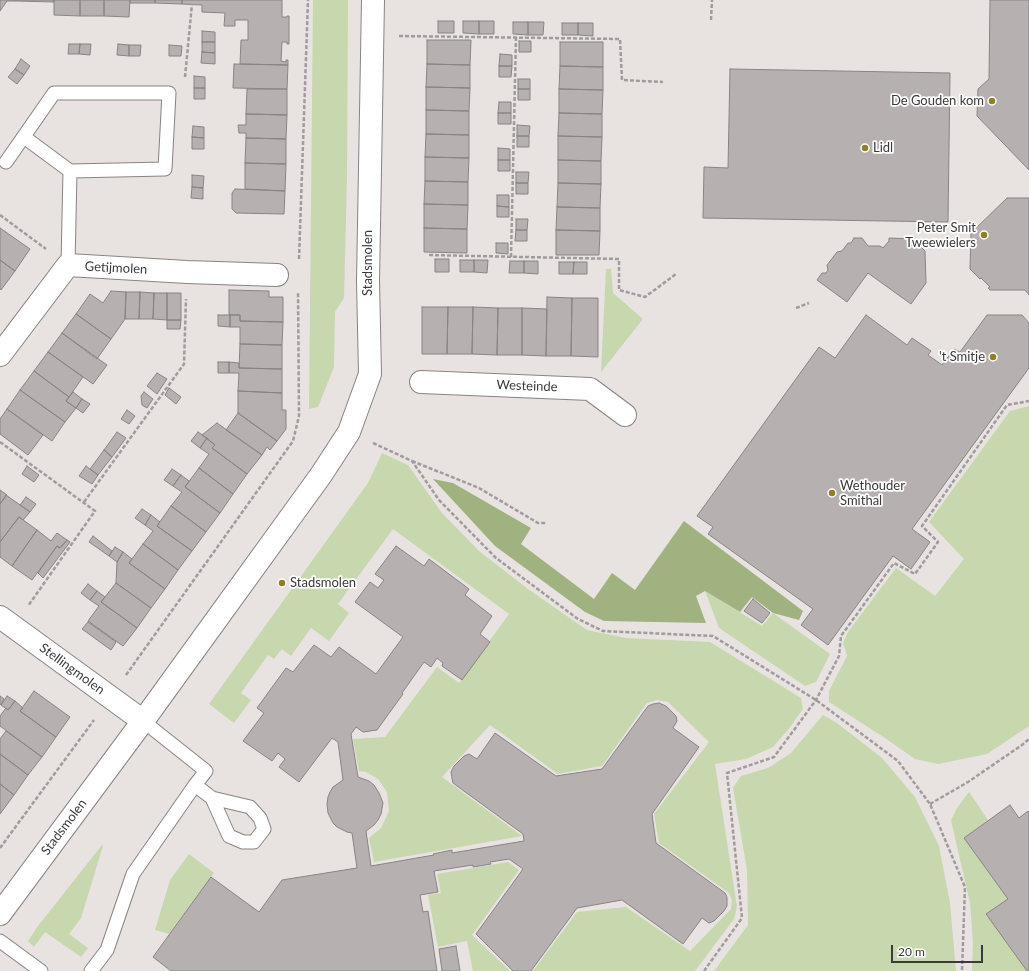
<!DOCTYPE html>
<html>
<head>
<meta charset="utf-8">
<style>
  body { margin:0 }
  #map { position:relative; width:1029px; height:971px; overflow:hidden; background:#e8e3e1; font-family:Lato,sans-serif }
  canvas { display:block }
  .scale { position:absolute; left:891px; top:945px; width:92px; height:18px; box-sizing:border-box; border:2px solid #3b3939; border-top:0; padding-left:5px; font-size:12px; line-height:14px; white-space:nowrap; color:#3b3939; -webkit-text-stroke:3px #fff; paint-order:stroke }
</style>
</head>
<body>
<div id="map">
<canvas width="1029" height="971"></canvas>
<div class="scale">20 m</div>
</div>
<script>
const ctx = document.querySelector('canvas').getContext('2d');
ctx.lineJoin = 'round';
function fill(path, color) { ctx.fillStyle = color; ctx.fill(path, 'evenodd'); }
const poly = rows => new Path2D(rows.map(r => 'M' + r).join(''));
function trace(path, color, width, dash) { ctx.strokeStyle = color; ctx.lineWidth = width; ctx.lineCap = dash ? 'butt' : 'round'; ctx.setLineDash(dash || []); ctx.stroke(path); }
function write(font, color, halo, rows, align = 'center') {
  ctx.font = font + ' Lato,sans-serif'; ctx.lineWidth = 3.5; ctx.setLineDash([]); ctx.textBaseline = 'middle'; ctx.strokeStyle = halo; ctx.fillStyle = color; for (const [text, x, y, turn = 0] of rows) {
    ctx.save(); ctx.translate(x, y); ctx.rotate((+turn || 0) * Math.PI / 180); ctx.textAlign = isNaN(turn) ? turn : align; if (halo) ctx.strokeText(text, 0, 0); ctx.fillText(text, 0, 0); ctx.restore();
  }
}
const green = poly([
  [313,0,348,0,347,178,344,298,335,312,334,367,318,407,309,409],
  [606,269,611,269,613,293,643,319,601,372],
  [1029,406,1029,726,987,754,938,764,915,759,885,738,829,702,829,691,847,656,843,643,848,632,896,568,935,596,964,559,929,522,1010,411],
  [382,453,408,465,442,513,479,551,528,589,587,630,626,638,710,642,801,698,803,709,788,730,773,747,746,759,715,764,737,907,734,919,695,971,533,971,577,912,626,907,690,951,731,909,732,900,729,893,659,843,654,814,709,742,668,702,657,700,647,703,602,766,558,774,490,725,442,777,522,836,374,862,369,838,381,828,389,811,387,792,378,779,366,772,359,771,353,739,385,737,437,667,459,683,509,614,393,529,338,604,349,613,329,641,311,628,291,656,282,649,274,659,268,655,241,693,251,700,234,723,209,704,368,483],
  [705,591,762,626,773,613,830,654,816,682,805,686,719,628],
  [823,715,837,723,882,758,915,797,939,846,950,903,956,971,714,971,748,925,747,870,733,788,741,776,768,768,791,753],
  [969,792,988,820,964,838,1008,899,1027,971,972,971,973,943,970,903,951,820,957,808],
  [102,845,103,846,81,918,69,934,88,948,81,957,45,932,34,947,28,941,38,926],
  [189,854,214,873,169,934,155,930,170,880],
  [508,862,519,870,472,935,510,971,473,971,467,941,438,947,428,895,441,893,437,874]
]);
const forest = poly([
  [433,479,453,483,531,528,521,544,594,599,612,573,635,590,684,521,803,611,799,620,773,613,752,597,740,612,705,591,696,596,706,623,604,621,585,612,495,546]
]);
const building = poly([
  [0,0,16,0,16,1,7,1,0,11,0,0],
  [16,0,54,0,54,2,16,1,16,0],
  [54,0,80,0,80,16,54,15,54,0],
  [80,0,104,0,104,16,80,16,80,0],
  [104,0,130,0,129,17,104,16,104,0],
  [130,0,155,0,155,3,130,3,130,0],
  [155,0,182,0,182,4,155,3,155,0],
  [182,0,282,0,282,17,287,17,287,16,289,16,289,44,287,44,287,42,282,42,281,61,286,62,286,60,288,60,288,65,240,64,241,40,248,40,248,20,235,20,235,26,224,26,225,13,202,12,202,5,182,4,182,0],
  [990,0,1029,0,1029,170,977,116,978,89,989,79,990,0],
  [438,21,454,21,454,33,438,33,438,21],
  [463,21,479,21,479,34,463,33,463,21],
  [479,21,494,21,494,34,479,34,479,21],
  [513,22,528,22,528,35,513,34,513,22],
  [528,22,544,22,543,35,528,35,528,22],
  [562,23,578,23,578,35,562,35,562,23],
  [578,23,593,23,593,36,578,35,578,23],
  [202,31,215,32,215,42,202,42,202,31],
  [427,40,471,40,470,65,427,64,427,40],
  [519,41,531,41,531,52,519,52,519,41],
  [202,42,215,42,215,53,202,52,202,42],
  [560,42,603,42,603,67,560,66,560,42],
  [69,44,80,44,79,54,68,54,69,44],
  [80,44,91,44,90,55,79,54,80,44],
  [118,44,129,45,129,56,117,55,118,44],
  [129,45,141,45,140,56,129,56,129,45],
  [169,45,182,46,181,56,169,56,169,45],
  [202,52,215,53,215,64,201,63,202,52],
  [500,54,512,55,512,66,499,66,500,54],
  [21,59,30,66,24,75,15,69,21,59],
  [234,64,288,65,287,89,233,88,234,64],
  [427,64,470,65,470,88,426,87,427,64],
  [499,66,512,66,511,77,499,77,499,66],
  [560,66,603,67,603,90,559,89,560,66],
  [15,69,24,75,17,84,8,77,15,69],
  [730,69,950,73,948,222,703,218,704,167,728,168,730,69],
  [194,76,205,77,205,88,194,88,194,76],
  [518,79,530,79,530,89,518,89,518,79],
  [426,87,470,88,469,111,426,110,426,87],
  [194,88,205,88,205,99,194,99,194,88],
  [247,89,287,89,287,115,246,114,247,89],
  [518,89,530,89,530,100,518,100,518,89],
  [559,89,603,90,602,114,559,113,559,89],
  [499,102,511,102,511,113,498,113,499,102],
  [426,110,469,111,469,135,426,134,426,110],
  [498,113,511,113,511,124,498,124,498,113],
  [559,113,602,114,602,137,558,136,559,113],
  [246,114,287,115,286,139,246,138,246,133,239,133,238,125,246,125,246,114],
  [517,125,530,126,529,136,517,136,517,125],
  [193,126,204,127,204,138,192,137,193,126],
  [426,134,469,135,469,158,425,157,426,134],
  [517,136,529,136,529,147,517,147,517,136],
  [558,136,602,137,601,161,558,160,558,136],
  [192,137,204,138,204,149,192,149,192,137],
  [246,138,286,139,286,164,245,163,246,138],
  [498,148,510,149,510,160,498,160,498,148],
  [425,157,469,158,468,182,425,181,425,157],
  [498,160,510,160,510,171,498,171,498,160],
  [558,160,601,161,601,184,558,183,558,160],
  [245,163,286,164,285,191,245,189,245,163],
  [516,172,529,172,528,183,516,183,516,172],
  [192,175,204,176,203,188,192,187,192,175],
  [425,181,468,182,468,205,424,204,425,181],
  [516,183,528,183,528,194,516,194,516,183],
  [558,183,601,184,600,208,557,207,558,183],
  [192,187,203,188,203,199,191,198,192,187],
  [235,189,285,191,284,214,236,213,232,209,232,193,235,189],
  [497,195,509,195,509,207,497,206,497,195],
  [1007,198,1029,198,1029,295,1025,290,990,290,988,288,990,287,981,278,980,279,970,269,971,233,1007,198],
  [424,204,468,205,467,229,424,228,424,204],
  [497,206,509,207,509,217,497,217,497,206],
  [557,207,600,208,600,231,556,230,557,207],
  [516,219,528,219,527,230,516,230,516,219],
  [0,228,30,249,15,271,0,260,0,228],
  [424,228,467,229,467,253,424,252,424,228],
  [516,230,527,230,527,241,515,241,516,230],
  [556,230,600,231,599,255,556,255,556,230],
  [854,238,862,238,868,246,880,246,883,248,889,241,889,238,913,239,925,251,926,283,911,304,868,273,847,302,817,280,822,273,826,273,828,270,827,265,837,252,842,251,848,243,851,243,854,238],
  [496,243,508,243,508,254,496,253,496,243],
  [435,259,449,259,449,272,435,272,435,259],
  [0,260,15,271,1,290,0,288,0,260],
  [460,260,474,260,474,272,460,272,460,260],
  [474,260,488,260,487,273,474,272,474,260],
  [510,261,524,261,524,273,509,273,510,261],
  [524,261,538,261,538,274,524,273,524,261],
  [559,262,574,262,573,274,559,274,559,262],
  [574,262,587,262,587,274,573,274,574,262],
  [229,290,269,291,269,297,283,297,283,322,240,321,240,315,229,315,229,290],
  [111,291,126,292,125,319,111,339,76,314,90,294,103,303,111,291],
  [126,292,140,292,139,319,125,319,126,292],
  [140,292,154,293,153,319,139,319,140,292],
  [154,293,167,293,167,320,153,319,154,293],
  [167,293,181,293,181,320,167,320,167,293],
  [547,297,572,298,571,356,546,356,547,297],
  [572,298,598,298,598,357,571,356,572,298],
  [422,307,448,307,447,354,422,354,422,307],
  [448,307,473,307,472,354,447,354,448,307],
  [473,307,498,308,497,355,472,354,473,307],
  [498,308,522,308,522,355,497,355,498,308],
  [522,308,547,309,546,356,522,355,522,308],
  [76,314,111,339,97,359,62,333,76,314],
  [218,315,230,315,230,327,218,326,218,315],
  [230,315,240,315,240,321,283,322,282,345,240,344,240,327,230,327,230,315],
  [866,315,907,345,912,338,931,351,928,355,942,365,954,349,960,352,987,315,1022,315,1029,323,1029,368,912,529,930,542,911,569,893,556,828,645,801,625,813,609,708,534,713,527,697,516,819,347,835,358,866,315],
  [167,320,181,320,180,329,167,329,167,320],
  [62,333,107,365,93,384,48,352,62,333],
  [240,344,282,345,282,369,239,368,240,344],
  [48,352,83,377,69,397,34,371,48,352],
  [218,362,229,362,229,373,218,373,218,362],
  [229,362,239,363,239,368,282,369,282,393,238,391,239,373,229,373,229,362],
  [34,371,69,397,66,401,76,408,65,422,20,390,34,371],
  [157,373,167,379,157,394,147,386,157,373],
  [169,388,181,397,176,404,165,395,169,388],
  [20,390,65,422,52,441,7,409,20,390],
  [238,391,282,393,282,410,286,410,286,429,277,441,238,413,238,391],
  [73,392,82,399,76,408,66,401,73,392],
  [144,392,153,399,147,408,142,405,141,396,144,392],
  [82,399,90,404,83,413,76,408,82,399],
  [7,409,43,435,28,455,0,434,0,419,7,409],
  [127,410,135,416,129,424,121,419,127,410],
  [238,413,277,441,270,450,267,447,262,455,226,430,238,413],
  [217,423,262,455,247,474,212,448,215,445,202,435,217,423],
  [117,432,126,438,112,457,104,450,117,432],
  [198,432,207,438,200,448,191,441,198,432],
  [207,438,215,445,212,448,247,474,233,494,199,468,209,454,200,448,207,438],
  [104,450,112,457,98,475,90,469,104,450],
  [27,466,39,475,34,482,22,474,27,466],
  [86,466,98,475,92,484,79,476,86,466],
  [199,468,233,494,220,513,185,487,199,468],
  [172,469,181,475,173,486,164,480,172,469],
  [181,475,189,481,185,487,220,513,206,532,171,506,182,492,173,486,181,475],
  [0,490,7,495,0,504,0,490],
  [6,495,30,512,23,520,19,517,0,542,0,504,6,495],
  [26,497,36,504,30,512,20,505,26,497],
  [171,506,206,532,192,551,157,526,171,506],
  [142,509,151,515,145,525,135,518,142,509],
  [151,515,160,522,157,526,192,551,178,570,143,544,153,531,145,525,151,515],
  [19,517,37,530,12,566,0,557,0,542,19,517],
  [37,530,51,541,57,533,67,540,60,548,57,546,32,580,12,566,37,530],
  [93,536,112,551,109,556,89,542,93,536],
  [67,540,70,542,43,578,38,573,57,546,60,548,67,540],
  [143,544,178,570,165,589,129,563,143,544],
  [396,546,424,566,429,559,469,589,465,595,492,616,480,634,490,642,462,680,442,666,443,663,437,658,431,667,424,662,402,693,403,694,377,730,363,732,356,727,351,734,358,777,369,781,374,785,379,793,383,803,381,814,378,820,374,825,366,831,371,866,434,855,433,854,452,850,452,853,524,841,523,834,457,786,453,783,452,778,451,772,454,766,464,756,469,754,477,759,495,733,556,776,602,769,648,706,653,704,659,703,666,706,676,716,677,721,673,728,699,747,652,814,656,843,725,893,727,897,727,906,724,911,714,921,709,923,702,918,683,944,622,900,577,908,531,971,513,971,476,934,523,869,509,859,490,862,491,864,473,867,473,865,434,871,438,892,420,895,423,912,428,911,437,971,171,971,153,957,211,877,259,912,282,880,357,868,352,833,347,832,337,827,333,823,328,813,327,804,328,797,330,792,333,787,343,780,338,742,332,738,299,782,279,767,285,759,278,753,272,761,243,741,264,713,257,708,286,668,293,672,314,645,331,657,339,647,376,674,403,637,355,602,370,582,378,588,384,580,375,574,396,546],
  [115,547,123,552,117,562,109,556,115,547],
  [123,552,132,559,129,563,165,589,151,608,116,583,117,562,123,552],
  [116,583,151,608,137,628,101,602,116,583],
  [88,584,97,591,90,600,81,593,88,584],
  [97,591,105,597,101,602,137,628,123,646,88,621,99,606,90,600,97,591],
  [753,599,770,613,762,623,744,611,753,599],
  [88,622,116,642,111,650,82,629,88,622],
  [34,691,70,717,56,737,20,711,34,691],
  [0,696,4,699,1,705,0,704,0,696],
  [7,696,15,701,8,710,1,705,7,696],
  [15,701,23,708,20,711,56,737,42,757,0,726,0,716,6,708,8,710,15,701],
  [6,731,42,757,28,775,0,754,0,739,6,731],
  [0,754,28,775,14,795,0,784,0,754],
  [0,784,14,795,0,814,0,784],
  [1010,805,1019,818,1028,811,1029,812,1029,971,1027,971,986,914,1008,899,964,838,1010,805],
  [456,946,460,971,442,971,439,949,456,946]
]);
const path = poly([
  [711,20,712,0],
  [399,36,620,39,622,80,663,82],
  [185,77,192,4],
  [0,215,46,249],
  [429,255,619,259,619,290,645,297,676,274],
  [511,257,516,37],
  [299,259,308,0],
  [796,308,809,303],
  [0,442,95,511,28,606],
  [373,443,412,461,439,500,496,558,578,619,603,631,713,636,816,700,898,761,930,804,965,887,962,971],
  [412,461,479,488,538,523,547,523],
  [84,502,184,364,186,299],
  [126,675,293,441,299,416,298,292],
  [930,804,968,782,1022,745,1029,739],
  [0,848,94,720],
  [704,971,742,918,727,773,774,757,816,700,839,656,841,636,894,563,915,574,938,542,922,526,1007,405,1029,401]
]);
const lane = poly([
  [6,162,54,93,169,93,165,169,70,171,24,137],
  [68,265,70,171],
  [143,721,206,771,195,785,212,798,229,836,243,842,254,842,264,829,260,818,250,807,212,798],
  [0,941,41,971],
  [91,971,107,950,133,874,195,785]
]);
const street = poly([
  [0,355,68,265,187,272,277,275],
  [421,382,590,389,625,415],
  [0,617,143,721],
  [0,914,143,721,321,475,349,432,370,374,368,281,373,0]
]);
const markers = [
  [992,101,4,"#907f26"],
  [865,148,4,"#907f26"],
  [984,235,4,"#907f26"],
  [993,357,4,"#907f26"],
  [832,493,4,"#907f26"],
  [282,583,4,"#907f26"]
];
const poiNames = [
  ["De Gouden kom",984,101],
  ["Lidl",873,148,"left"],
  ["Peter Smit",976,228],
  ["Tweewielers",976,243],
  ["'t Smitje",985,357],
  ["Wethouder",840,486,"left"],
  ["Smithal",840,501,"left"],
  ["Stadsmolen",290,583,"left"]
];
const streetNames = [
  ["Stadsmolen",368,263,-90],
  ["Getijmolen",116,268,3],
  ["Westeinde",527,386,2],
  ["Stellingmolen",72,669,36],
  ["Stadsmolen",64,827,-53]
];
fill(green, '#c7d7ae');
fill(forest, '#9fb27f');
fill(building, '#b6b1b0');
trace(building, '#888483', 1);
trace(lane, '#888482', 15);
trace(street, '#888482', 24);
trace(path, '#a09c9b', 2.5, [4, 2]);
trace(lane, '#fff', 13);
trace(street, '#fff', 22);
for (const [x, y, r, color] of markers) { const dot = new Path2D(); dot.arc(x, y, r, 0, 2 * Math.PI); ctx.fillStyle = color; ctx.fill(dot); trace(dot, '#fff', 1.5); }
write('13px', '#3b3939', '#fff', poiNames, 'right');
write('13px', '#3b3939', '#fff', streetNames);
</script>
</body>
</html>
